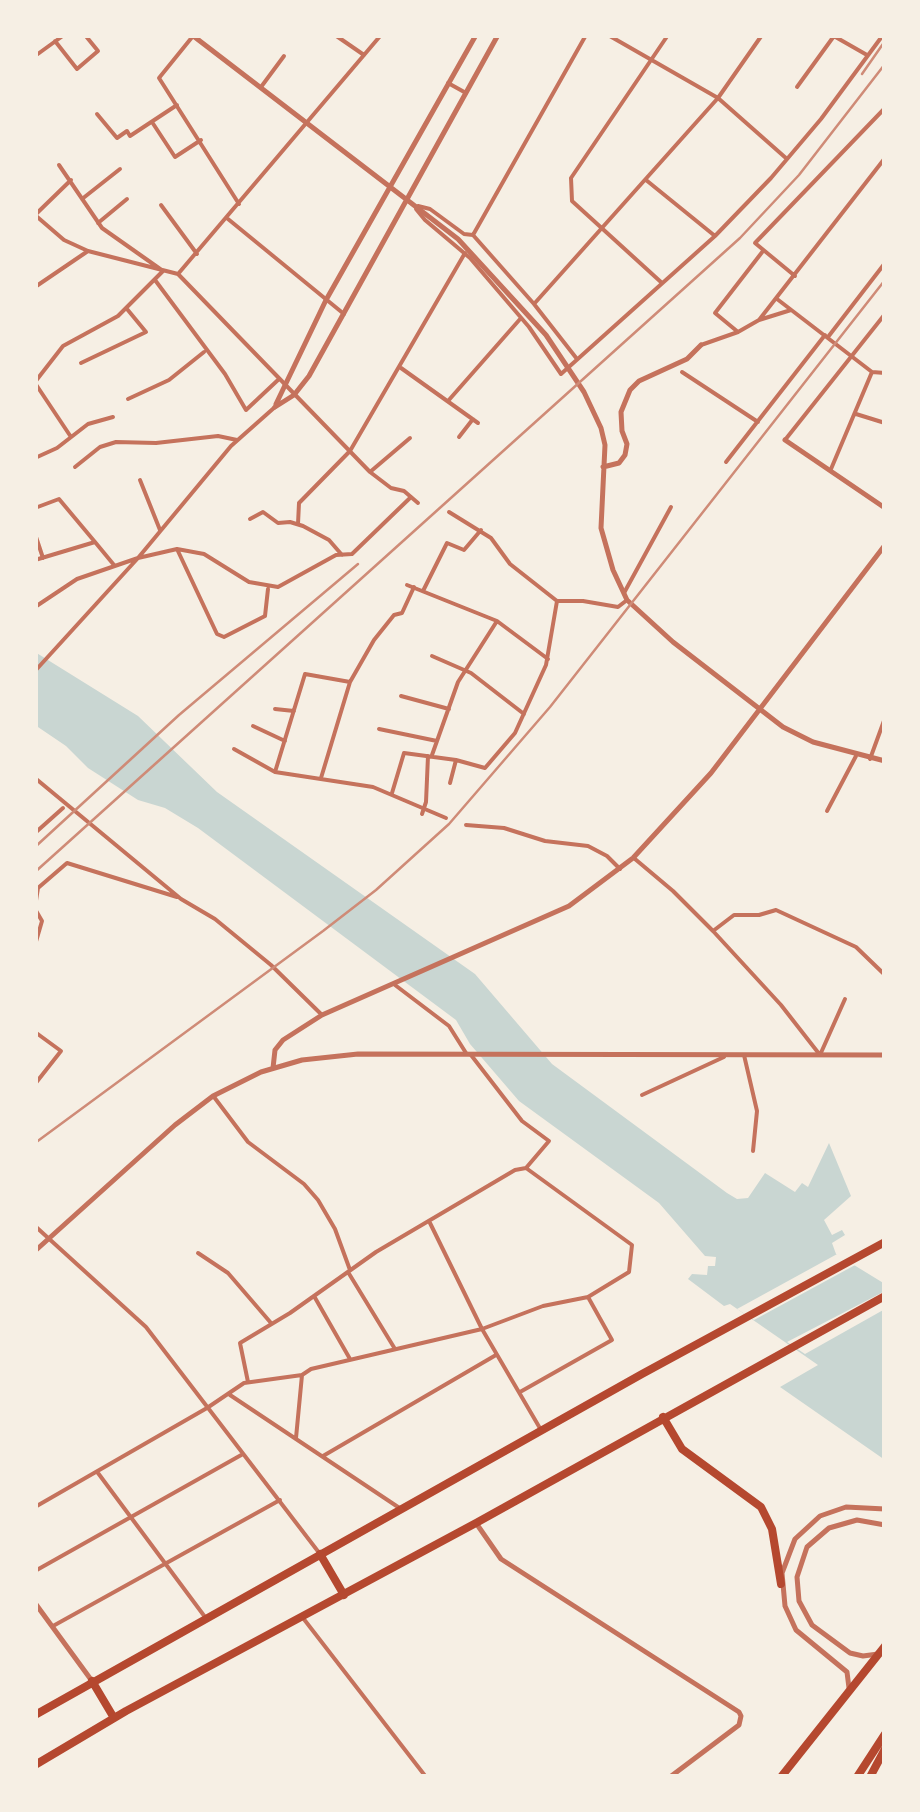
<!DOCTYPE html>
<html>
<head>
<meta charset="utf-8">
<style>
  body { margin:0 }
  #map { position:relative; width:920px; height:1812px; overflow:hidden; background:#f6efe4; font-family:"Titillium Web",sans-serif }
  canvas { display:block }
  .frame { position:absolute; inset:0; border:38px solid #f6efe4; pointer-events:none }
</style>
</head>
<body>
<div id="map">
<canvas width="920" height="1812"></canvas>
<div class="frame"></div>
</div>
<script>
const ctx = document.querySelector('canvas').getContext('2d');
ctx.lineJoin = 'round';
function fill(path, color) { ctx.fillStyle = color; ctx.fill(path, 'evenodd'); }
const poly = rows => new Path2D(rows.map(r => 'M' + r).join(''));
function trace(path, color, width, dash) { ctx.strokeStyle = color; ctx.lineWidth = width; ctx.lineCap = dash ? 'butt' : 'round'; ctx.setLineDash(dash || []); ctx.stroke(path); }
const water = poly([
  [35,652,138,716,217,792,475,974,552,1064,727,1193,737,1199,748,1198,765,1173,795,1192,802,1183,808,1187,829,1143,851,1196,824,1220,832,1235,842,1230,845,1235,832,1243,836,1254,885,1284,885,1460,780,1387,818,1365,730,1304,724,1306,688,1279,692,1274,707,1275,708,1266,715,1266,716,1257,705,1256,659,1203,519,1101,470,1044,456,1020,198,828,165,808,138,800,88,768,66,746,35,725]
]);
const pier = poly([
  [839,1253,857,1264,754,1320,737,1309],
  [885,1291,885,1309,805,1354,787,1342]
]);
const minor = poly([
  [335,35,364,55],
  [608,35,718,98,787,159],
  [832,35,867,55],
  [193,36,159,78,239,204],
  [55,41,77,69,98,51,85,35],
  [35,56,64,35],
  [448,83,466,93],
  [261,87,284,56],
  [797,87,834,36],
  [97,114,117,138,127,131,130,136,177,105],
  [152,122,175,157,201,140],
  [646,180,715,236],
  [82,199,120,169],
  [161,205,197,254],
  [418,206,430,209,464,234,473,235,534,304,577,359],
  [416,209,425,220,470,258,529,327,561,374,715,236,771,178,821,119,883,35],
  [35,215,64,240,88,251,178,274,370,472,391,488,404,491,418,503],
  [35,215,71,180],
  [228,219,344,314],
  [98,223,127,199],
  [473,235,586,35],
  [178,274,381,35],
  [795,276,755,243,885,108],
  [155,280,225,374,246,410,279,379],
  [662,283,572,201,571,178,668,35],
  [35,287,88,251],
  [777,299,872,372,885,373],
  [534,304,718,98,762,35],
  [759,320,791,310],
  [738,332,715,313,763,251],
  [828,337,885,263],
  [701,345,738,332,759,320,885,158],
  [81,363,146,332,127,309],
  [401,368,478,423],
  [682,372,758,422],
  [35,382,63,346,118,316,163,271,102,228,59,165],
  [35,383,71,437],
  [128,399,169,380,204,352],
  [448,401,521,318],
  [856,414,885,423],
  [459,437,473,419],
  [785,440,885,314],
  [35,458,57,448,88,424,113,417],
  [726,462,825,335],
  [75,467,100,447,116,442,156,443,218,436,237,440],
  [831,469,872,372],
  [370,472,410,438],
  [140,480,160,530],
  [35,508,59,499,95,542,35,560],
  [449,512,491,538,510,564,557,601,583,601,618,607,627,600],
  [250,519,263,512,278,523,290,522,303,526,329,540,342,555],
  [298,524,299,503,350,451,465,253],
  [35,534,43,558],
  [95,542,114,565],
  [177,549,217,634,224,637,265,616,268,589],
  [407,585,497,621,548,659],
  [423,591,447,543,464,550,481,530],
  [624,593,671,507],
  [35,607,77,579,138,558,177,549,204,554,249,582,278,587,336,555,352,554,411,497],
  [432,656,471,673,524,714],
  [35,671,138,558,231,446,275,407],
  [401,696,449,709],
  [275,709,294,711],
  [253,726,285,741],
  [379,729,437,741],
  [234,749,275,772,373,787,446,818],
  [432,755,458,682,497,621],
  [870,759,885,718],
  [275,772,305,674,350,682],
  [35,778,181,899,215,919,271,965,322,1015],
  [321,778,350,682,374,640,394,615,402,613,414,587],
  [450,783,456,760],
  [392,793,404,753,456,760,485,768,515,733,546,665,557,601],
  [827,811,856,756],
  [422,814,426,802,428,756],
  [466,825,504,828,545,841,588,846,607,856,620,869],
  [35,833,63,808],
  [635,859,673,891,713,931,781,1005,820,1055],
  [35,907,38,888,67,863,177,897],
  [35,909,42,921,35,945],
  [713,931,734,915,759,915,776,910,856,947,885,975],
  [395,985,449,1026,466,1053],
  [35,1032,61,1051,35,1084],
  [744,1055,757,1111,753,1151],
  [820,1055,845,999],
  [642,1095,724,1057],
  [214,1097,248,1142,304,1184,318,1200,335,1229,350,1270],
  [430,1223,482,1329,541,1430],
  [35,1226,146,1327,320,1554],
  [198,1253,228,1273,271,1323],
  [348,1272,395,1349],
  [314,1296,350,1359],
  [248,1382,240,1343,290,1313,376,1252,515,1170,526,1168],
  [520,1392,612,1340,588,1297],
  [230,1395,401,1509],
  [296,1438,302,1375],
  [323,1456,496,1355],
  [98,1473,205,1617],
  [35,1507,207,1408,244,1383,302,1375,311,1369,482,1329,543,1306,588,1297,629,1272,632,1245,526,1168,549,1141,522,1121,471,1055],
  [35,1571,243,1454],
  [303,1618,426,1777],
  [53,1626,280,1500]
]);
const tertiary = poly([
  [192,35,458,239,546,335,584,392,601,428,605,445,601,528,613,570,627,600,673,642,783,727,813,742,885,761],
  [276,404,326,300,476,35],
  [275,407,294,395,309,376,498,35],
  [785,440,885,508],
  [603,467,619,463,625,455,627,444,622,431,621,412,630,390,639,381,687,359,701,345],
  [273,1068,275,1050,283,1040,322,1015,569,906,633,858,711,773,885,545],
  [35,1251,175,1125,213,1096,261,1072,302,1060,358,1054,885,1055],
  [476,1523,501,1559,739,1712,741,1716,739,1725,670,1777],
  [35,1603,92,1681],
  [878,1654,863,1656,850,1653,812,1625,799,1601,797,1577,807,1547,829,1528,857,1520,885,1525],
  [849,1688,847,1672,796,1630,785,1606,782,1573,795,1539,820,1516,846,1507,885,1509]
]);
const trunk = poly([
  [663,1417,682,1449,761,1507,772,1529,781,1584],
  [320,1554,344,1595],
  [92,1681,114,1718],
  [35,1715,642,1374,885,1242],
  [35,1765,126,1711,476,1523,885,1296],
  [781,1777,885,1646]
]);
const motorway = poly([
  [857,1777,885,1734],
  [870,1777,885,1749]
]);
const rail = poly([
  [862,74,885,41],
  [35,847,179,715,358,564],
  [35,872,740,238,799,175,885,64],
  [35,1143,323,931,376,890,449,824,550,707,885,280]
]);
fill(water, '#c9d6d2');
fill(pier, '#f6efe4');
trace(minor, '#c5725c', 4);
trace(tertiary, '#c5725c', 5);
trace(trunk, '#b5482f', 8);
trace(motorway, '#b5482f', 8);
trace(rail, '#cf8b77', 2.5);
</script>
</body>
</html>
